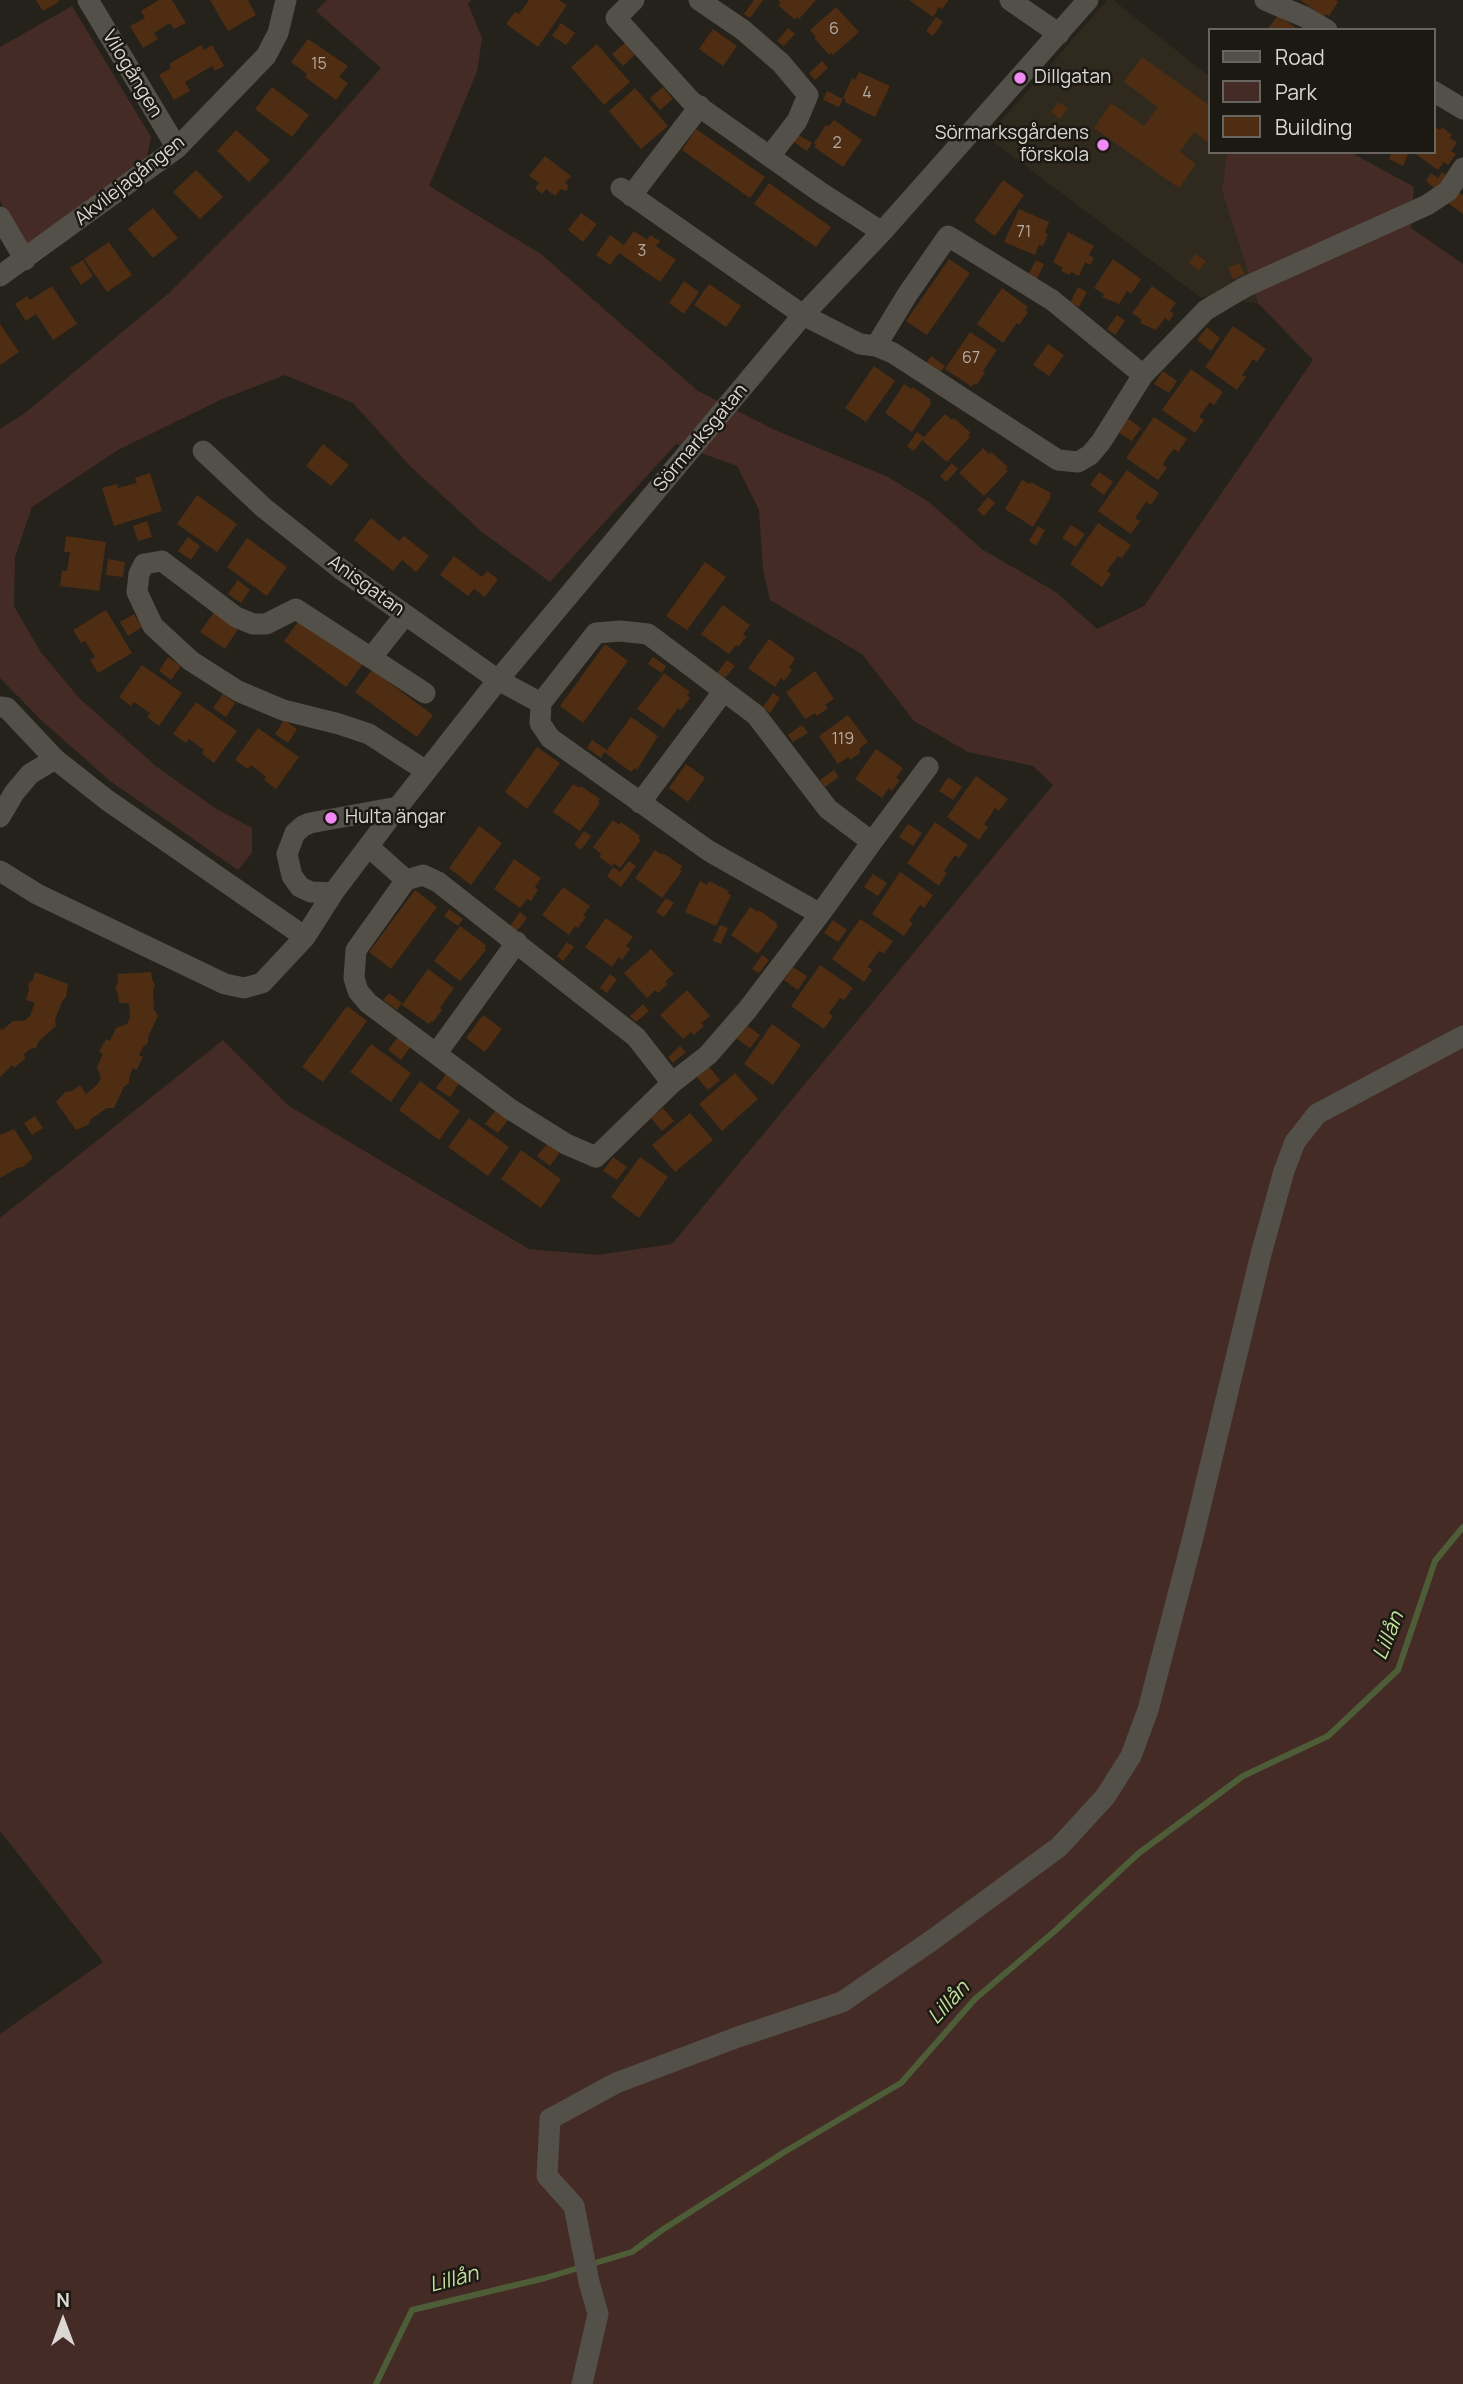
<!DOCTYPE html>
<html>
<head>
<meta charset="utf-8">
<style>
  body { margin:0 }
  #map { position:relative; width:1463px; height:2384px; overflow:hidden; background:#25221c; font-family:Manrope,sans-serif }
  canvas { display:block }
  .legend { position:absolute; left:1208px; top:28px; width:228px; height:126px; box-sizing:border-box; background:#1c1913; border:2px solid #686560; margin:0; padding:9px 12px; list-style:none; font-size:21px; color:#dad7d4 }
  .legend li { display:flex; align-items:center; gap:14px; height:35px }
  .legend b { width:35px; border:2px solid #686560 }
  .north { position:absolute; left:28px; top:2286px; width:70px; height:70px; -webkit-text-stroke:5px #1c1913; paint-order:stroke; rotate:0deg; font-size:19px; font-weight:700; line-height:28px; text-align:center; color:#dad7d4 }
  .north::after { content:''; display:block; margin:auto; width:24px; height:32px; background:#dad7d4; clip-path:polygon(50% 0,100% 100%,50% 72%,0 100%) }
</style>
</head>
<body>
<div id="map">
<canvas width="1463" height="2384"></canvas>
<ul class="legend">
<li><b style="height:9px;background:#534f49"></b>Road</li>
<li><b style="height:19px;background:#442b25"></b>Park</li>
<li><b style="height:19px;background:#4e2d12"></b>Building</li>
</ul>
<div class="north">N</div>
</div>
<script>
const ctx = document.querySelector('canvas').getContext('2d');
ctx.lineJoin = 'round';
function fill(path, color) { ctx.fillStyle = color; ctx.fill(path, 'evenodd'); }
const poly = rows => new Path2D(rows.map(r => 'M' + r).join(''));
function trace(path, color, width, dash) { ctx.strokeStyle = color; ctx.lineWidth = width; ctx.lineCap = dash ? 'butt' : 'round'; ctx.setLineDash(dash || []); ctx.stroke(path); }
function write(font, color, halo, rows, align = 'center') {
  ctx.font = font + ' Manrope,sans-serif'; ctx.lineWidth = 5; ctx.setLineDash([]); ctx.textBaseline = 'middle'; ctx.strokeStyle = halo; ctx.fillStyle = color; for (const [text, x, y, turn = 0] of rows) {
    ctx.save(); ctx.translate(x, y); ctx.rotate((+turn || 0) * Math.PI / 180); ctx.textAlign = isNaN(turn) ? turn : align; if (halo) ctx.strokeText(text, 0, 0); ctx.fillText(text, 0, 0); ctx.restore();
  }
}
const built = poly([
  [1107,0,1113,0,1209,76,1209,152,1227,152,1222,191,1258,303,1200,297,987,137]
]);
const green = poly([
  [327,0,471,0,468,4,482,38,477,72,429,186,541,254,698,391,775,430,888,477,929,502,983,550,1056,592,1097,629,1144,606,1313,360,1258,303,1222,191,1227,152,1350,152,1414,187,1411,228,1463,264,1463,2384,0,2384,0,2034,103,1962,0,1831,0,1218,223,1040,289,1106,529,1249,597,1255,672,1244,1053,785,1033,766,968,752,914,721,862,654,770,600,763,570,759,510,737,466,676,444,550,582,482,532,410,466,353,403,285,375,220,400,118,450,32,507,15,557,14,606,40,651,79,698,157,767,215,808,252,828,252,853,238,870,110,781,41,720,0,678,0,429,25,413,170,292,285,177,381,68,316,11],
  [72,6,151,137,147,157,60,224,25,246,0,201,0,47]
]);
const stream = poly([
  [376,2384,412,2310,545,2278,632,2252,662,2230,786,2151,901,2083,975,1999,1056,1930,1139,1853,1243,1776,1328,1736,1398,1670,1435,1561,1463,1527]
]);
const building = poly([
  [36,0,58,0,59,2,43,11],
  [159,0,172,0,186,23,174,29,170,23,154,33,158,39,143,48,130,26,145,18,141,11],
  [210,0,248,0,256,15,228,31],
  [529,0,559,0,567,5,538,47,506,24,515,12,519,14],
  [754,0,763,0,750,18,744,14],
  [778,0,816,0,799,19,797,17,795,20,778,5,781,3],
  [909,0,949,0,942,9,939,7,933,17],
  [1300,0,1336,0,1338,2,1329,16,1326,14,1324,17],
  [836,7,859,32,833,55,831,53,829,55,814,38,816,37,810,30],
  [1278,15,1299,30,1267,30],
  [936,17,943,22,933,36,926,31],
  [561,23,575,33,566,45,552,36],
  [788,28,795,34,784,46,777,41],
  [713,29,737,46,723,66,699,49],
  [308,39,348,66,339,77,348,83,336,100,305,77,307,74,291,62],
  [625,43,635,55,623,66,612,54],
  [597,44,630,82,604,105,571,67],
  [201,45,204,50,212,45,224,66,215,71,212,66,185,82,190,91,174,100,159,75,171,68,169,64],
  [1142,57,1209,105,1209,143,1194,132,1180,152,1196,164,1179,188,1094,128,1111,103,1144,126,1158,107,1124,82],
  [822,61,828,68,815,80,809,73],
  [859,72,890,86,875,117,845,102,846,100,843,98,852,78,855,80],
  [272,87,309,115,292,137,255,109],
  [663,87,673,99,660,110,650,98],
  [635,88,668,126,641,149,609,111],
  [827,91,843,99,839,107,823,100],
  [1058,102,1068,108,1060,119,1051,112],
  [834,120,862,140,843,167,814,147,816,145,814,143,826,125,829,126],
  [1433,126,1440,130,1442,127,1452,135,1450,138,1457,142,1451,151,1456,154,1448,165,1444,162,1438,170,1413,152,1433,152],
  [696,129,765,177,750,198,682,150],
  [236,130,270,160,249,182,217,151],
  [797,134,812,143,807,151,792,141],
  [1392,152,1409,152,1403,166,1389,159],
  [545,156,571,176,565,183,568,185,567,191,561,189,555,196,546,189,542,194,535,188,539,183,529,176],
  [196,170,223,197,200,219,173,192],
  [1442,172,1449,177,1439,192,1426,181,1431,173,1438,178],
  [1003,180,1024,195,995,236,974,221],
  [769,183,831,227,816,247,754,204],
  [1457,191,1463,195,1463,214,1448,203],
  [153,208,178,238,153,258,128,229],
  [1019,209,1049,222,1045,233,1048,234,1043,246,1039,245,1035,255,1004,242],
  [581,213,597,224,583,242,568,230],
  [634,231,647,240,650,235,660,241,656,246,676,260,660,282,619,253,610,265,596,255,610,235,624,245],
  [1068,232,1094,246,1089,255,1094,258,1090,265,1085,262,1079,276,1071,272,1070,275,1061,271,1063,268,1053,262],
  [109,242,132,275,107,292,84,259],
  [1195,254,1206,261,1199,270,1189,263],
  [949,259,970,273,927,335,906,321],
  [1113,259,1141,279,1131,294,1127,291,1119,304,1102,297,1104,294,1094,288],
  [83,260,93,276,81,285,70,268],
  [1036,260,1044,264,1037,279,1028,275],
  [1239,263,1245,274,1233,279,1228,268],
  [684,281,699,292,684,314,669,303],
  [709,284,741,306,726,327,694,305],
  [52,286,77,324,53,340,36,314,26,321,15,304,27,296,30,300],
  [1152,286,1176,303,1170,311,1174,314,1169,321,1165,318,1156,330,1140,323,1142,320,1132,313],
  [1078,287,1087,292,1079,307,1070,303],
  [1002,288,1028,307,1025,310,1028,312,1019,325,1017,323,1003,343,977,324],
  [1117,315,1125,321,1115,335,1107,329],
  [0,324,19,352,0,365],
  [1233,326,1266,349,1257,362,1253,359,1248,367,1242,375,1246,377,1237,390,1205,367],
  [1207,327,1220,338,1211,351,1197,340],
  [970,332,997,350,983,371,985,372,977,385,974,383,972,387,945,369],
  [1048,344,1064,355,1049,376,1033,365],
  [931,356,945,366,940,373,926,363],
  [874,366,895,381,866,422,845,408],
  [1191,369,1223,392,1214,405,1210,402,1199,417,1204,420,1195,433,1162,410],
  [1163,371,1177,381,1169,393,1154,384],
  [904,384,911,389,913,387,931,400,930,402,931,404,912,432,885,413],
  [945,414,952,420,954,418,971,433,968,435,970,437,947,462,922,440,914,451,907,446,917,432,924,437],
  [1154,417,1187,439,1178,452,1174,449,1168,456,1163,465,1167,468,1158,480,1126,458],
  [1127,418,1141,428,1132,441,1118,432],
  [323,444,349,465,331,486,306,466],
  [983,448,989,454,991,452,1008,467,1006,469,1008,471,984,496,959,473],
  [952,463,958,469,946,482,940,476],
  [1127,470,1159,493,1151,505,1146,502,1135,518,1140,521,1131,534,1098,511],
  [1099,472,1113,482,1104,495,1090,485],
  [150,473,162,511,114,526,102,488,117,484,118,488,137,483,135,478],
  [1022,480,1030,484,1031,482,1051,493,1049,496,1051,497,1033,527,1005,509],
  [197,495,237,524,217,552,177,524],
  [988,497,995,503,984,516,977,510],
  [371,518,399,541,404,536,429,556,416,572,402,560,393,571,354,540],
  [147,521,152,537,138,541,133,526],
  [1098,523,1131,545,1122,558,1118,556,1107,571,1111,574,1102,587,1070,564],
  [1071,525,1085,534,1076,547,1062,538],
  [1038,526,1045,530,1036,546,1029,541],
  [66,536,106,542,99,591,60,586,62,571,67,571,70,552,64,552],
  [188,537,200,546,191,560,178,551],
  [247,538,287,567,267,596,227,567],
  [454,556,482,577,487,571,498,579,485,597,474,589,468,596,440,575],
  [108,559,125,562,123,577,106,575],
  [705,562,726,577,687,630,666,616],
  [238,580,250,590,241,603,228,594],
  [723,605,750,625,743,634,746,637,738,647,736,645,729,654,701,634],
  [106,610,132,653,98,673,90,660,95,657,85,641,81,643,73,630],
  [214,612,238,629,225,649,200,632],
  [134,614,142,627,128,636,120,622],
  [300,619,363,664,346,687,284,641],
  [769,639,795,658,789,668,792,670,784,681,781,678,775,687,748,668],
  [605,644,628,661,583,723,560,706],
  [168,657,181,666,171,680,159,671],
  [653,657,666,666,662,673,648,664],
  [727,660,735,666,724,679,717,673],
  [142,665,182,693,159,726,147,717,150,713,134,702,131,706,119,697],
  [372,670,433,715,417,737,355,692],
  [815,671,834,699,825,705,828,708,817,716,815,713,805,719,786,692],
  [664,673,690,692,687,695,690,698,681,710,678,708,664,728,637,709],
  [773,693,780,698,770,713,763,707],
  [223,694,235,703,226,717,213,708],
  [196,702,237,731,214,763,202,754,204,750,189,739,186,743,173,734],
  [848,715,868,742,859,749,861,752,850,760,848,757,838,764,819,736],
  [631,717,658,736,637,770,634,768,631,772,604,752,601,758,587,748,592,740,607,750],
  [284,720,297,729,288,743,275,734],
  [802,725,808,733,793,742,788,735],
  [258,728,299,757,276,789,264,780,266,777,259,771,251,765,248,769,235,760],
  [537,747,560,763,527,809,505,792],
  [876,749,903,768,896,778,900,780,892,791,889,788,882,798,855,779],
  [686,764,705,778,688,802,669,788],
  [834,770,839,777,825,787,820,780],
  [976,776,1008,799,999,811,995,808,990,816,984,824,988,827,979,840,947,817],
  [948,777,962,787,953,800,939,791],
  [573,784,580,788,581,786,600,799,598,802,600,803,580,831,553,812],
  [613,820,619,825,621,822,640,836,638,838,641,840,620,868,614,863,612,866,599,857,601,854,593,847],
  [935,822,968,845,959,858,955,855,944,871,947,873,939,886,907,863],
  [908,824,922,833,913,846,899,837],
  [479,826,502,843,471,885,449,868],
  [584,831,591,836,581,850,574,845],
  [655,850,662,855,663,853,682,866,680,869,682,871,662,898,635,878],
  [514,859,541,878,535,887,538,890,531,901,527,899,520,908,494,889],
  [629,861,636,866,621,887,607,876,613,867,620,872],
  [900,872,933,895,924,908,920,905,909,921,913,923,904,936,872,914],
  [873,874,887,883,878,896,864,887],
  [700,881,707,885,709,881,729,891,728,894,731,895,716,926,685,912],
  [563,887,590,906,583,915,586,917,578,928,575,926,569,935,542,915],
  [415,890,437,907,391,969,369,952],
  [666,898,674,903,664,917,656,912],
  [750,907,758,912,759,910,777,923,776,925,778,926,758,954,731,935],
  [449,909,463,919,458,926,444,916],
  [520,912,527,918,517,931,510,926],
  [606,918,633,937,626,946,630,949,622,960,619,957,612,967,585,947],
  [860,919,893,941,884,954,879,951,868,967,872,970,864,982,832,959],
  [833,920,847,930,838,942,824,933],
  [720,925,728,928,721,944,713,941],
  [460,926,486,945,484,948,486,950,460,981,434,961],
  [567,942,574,947,563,961,557,956],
  [651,949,674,974,665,982,668,984,658,993,655,990,647,998,624,973],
  [762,955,769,960,759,973,752,969],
  [820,965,853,988,844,1000,840,998,829,1013,833,1016,824,1029,791,1006],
  [793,967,807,976,798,990,784,980],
  [428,969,454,988,440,1008,442,1010,433,1022,431,1021,429,1024,402,1005],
  [35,972,68,984,66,997,62,1002,55,1020,56,1026,38,1042,36,1048,30,1049,23,1055,26,1058,14,1068,12,1065,0,1077,0,1028,2,1030,13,1021,24,1021,30,1016,35,1003,26,1000,29,990,28,984,33,979],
  [151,972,152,979,155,985,153,990,154,1010,158,1016,148,1037,148,1043,143,1047,139,1055,143,1057,137,1070,133,1068,129,1077,129,1083,124,1087,114,1108,107,1108,91,1119,88,1125,76,1130,56,1102,65,1092,72,1091,80,1085,86,1094,97,1085,101,1078,97,1067,103,1054,99,1052,106,1039,110,1041,116,1028,127,1024,130,1017,129,1003,119,1003,118,993,115,988,118,982,117,974],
  [610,974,617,979,607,993,600,988],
  [687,990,710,1016,701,1023,704,1026,694,1035,691,1032,683,1039,660,1015],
  [389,993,402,1003,397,1010,383,1000],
  [643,1004,649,1011,636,1022,630,1016],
  [347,1006,367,1021,323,1082,302,1067],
  [483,1015,502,1029,485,1052,466,1038],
  [772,1024,801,1045,773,1085,744,1064],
  [746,1025,760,1035,750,1048,736,1038],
  [398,1037,411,1046,401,1060,388,1050],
  [371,1044,411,1073,391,1102,350,1072],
  [680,1046,686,1052,673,1063,668,1057],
  [709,1067,720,1080,708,1090,697,1077],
  [735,1073,758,1099,722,1131,699,1104],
  [446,1074,459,1083,450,1097,436,1088],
  [420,1081,460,1111,439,1140,399,1110],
  [663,1108,674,1121,662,1131,651,1118],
  [495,1111,508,1120,498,1133,485,1124],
  [690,1113,713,1140,675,1172,652,1145],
  [35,1116,43,1128,32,1135,24,1123],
  [469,1118,509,1147,488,1176,448,1147],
  [14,1129,33,1158,23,1167,17,1168,0,1178,0,1135],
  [548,1143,560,1152,550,1166,537,1156],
  [521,1150,561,1179,541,1208,501,1179],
  [613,1157,627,1167,617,1180,603,1171],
  [640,1157,668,1177,639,1218,611,1197]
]);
const minor = poly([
  [88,0,177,148],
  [634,0,616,18,691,101,820,192,882,232],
  [699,0,743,30,781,63,808,95,797,121,770,156],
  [1010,0,1059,34],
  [1265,0,1305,17,1327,30],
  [1433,91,1463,109],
  [621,188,803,315,860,344,876,346,893,353,1058,460,1078,462,1090,455,1101,442,1143,375,1052,300,948,236,907,295,876,346],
  [631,196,700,106],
  [0,217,25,260],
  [0,276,177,148,266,56,278,33,286,0],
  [1143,375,1206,310,1245,287,1427,205,1448,191,1463,168],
  [203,451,264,508,342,570,498,680,541,703],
  [620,631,648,634,756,715,828,809,872,842,820,914,709,851,550,738,540,723,541,703,596,633,620,631],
  [371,658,405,615],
  [425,693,296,609,266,624,253,624,236,617,162,561,144,564,139,574,137,592,153,626,191,661,238,691,283,710,339,724,369,734,426,771],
  [0,707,7,708,55,759,107,800,305,937],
  [640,803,723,692],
  [0,817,14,793,30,774,55,759],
  [872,842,928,767],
  [369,847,406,880,356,950,354,978,358,991,368,1003,510,1109,566,1144,596,1157,672,1083,636,1037,438,882,423,875,406,880],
  [0,871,37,894,225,984,244,988,262,983,305,937,333,893,398,807,498,680,803,315,882,232,1088,0],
  [333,893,311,892,300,887,292,876,287,854,295,833,303,826,310,823,398,807],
  [436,1054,517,942],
  [672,1083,708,1055,748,1009,820,914],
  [582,2384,598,2314,589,2282,574,2206,547,2176,550,2119,616,2083,738,2037,842,2002,931,1941,1059,1847,1105,1797,1131,1756,1148,1710,1193,1537,1261,1254,1284,1171,1295,1142,1317,1114,1463,1036]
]);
const markers = [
  [1020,78,7,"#f18af4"],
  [1103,145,7,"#f18af4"],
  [331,818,7,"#f18af4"]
];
const numberNames = [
  ["6",834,30],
  ["15",319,65],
  ["4",867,94],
  ["2",837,144],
  ["71",1024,233],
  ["3",642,252],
  ["67",971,359],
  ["119",843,740]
];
const streetNames = [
  ["Vilogången",132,74,59],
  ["Akvilejagången",130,181,-38],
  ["Sörmarksgatan",701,438,-50],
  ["Anisgatan",366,586,36]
];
const poiNames = [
  ["Dillgatan",1034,78],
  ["Sörmarksgårdens",1089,134,"right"],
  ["förskola",1089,156,"right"],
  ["Hulta ängar",345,818]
];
const waterNames = [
  ["Lillån",1389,1636,-68],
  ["Lillån",949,2003,-47],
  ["Lillån",454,2280,-15]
];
fill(built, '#2f291e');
fill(green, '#442b25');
trace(stream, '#4d5d37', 6);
fill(building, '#4e2d12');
trace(minor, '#534f49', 21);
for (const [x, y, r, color] of markers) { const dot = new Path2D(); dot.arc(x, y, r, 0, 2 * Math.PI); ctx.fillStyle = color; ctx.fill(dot); trace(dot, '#1c1913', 2.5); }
write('16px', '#b7aca4', null, numberNames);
write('19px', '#dad7d4', '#1c1913', streetNames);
write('19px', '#dad7d4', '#1c1913', poiNames, 'left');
write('italic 21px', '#c2df9d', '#1c1913', waterNames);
</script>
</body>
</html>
